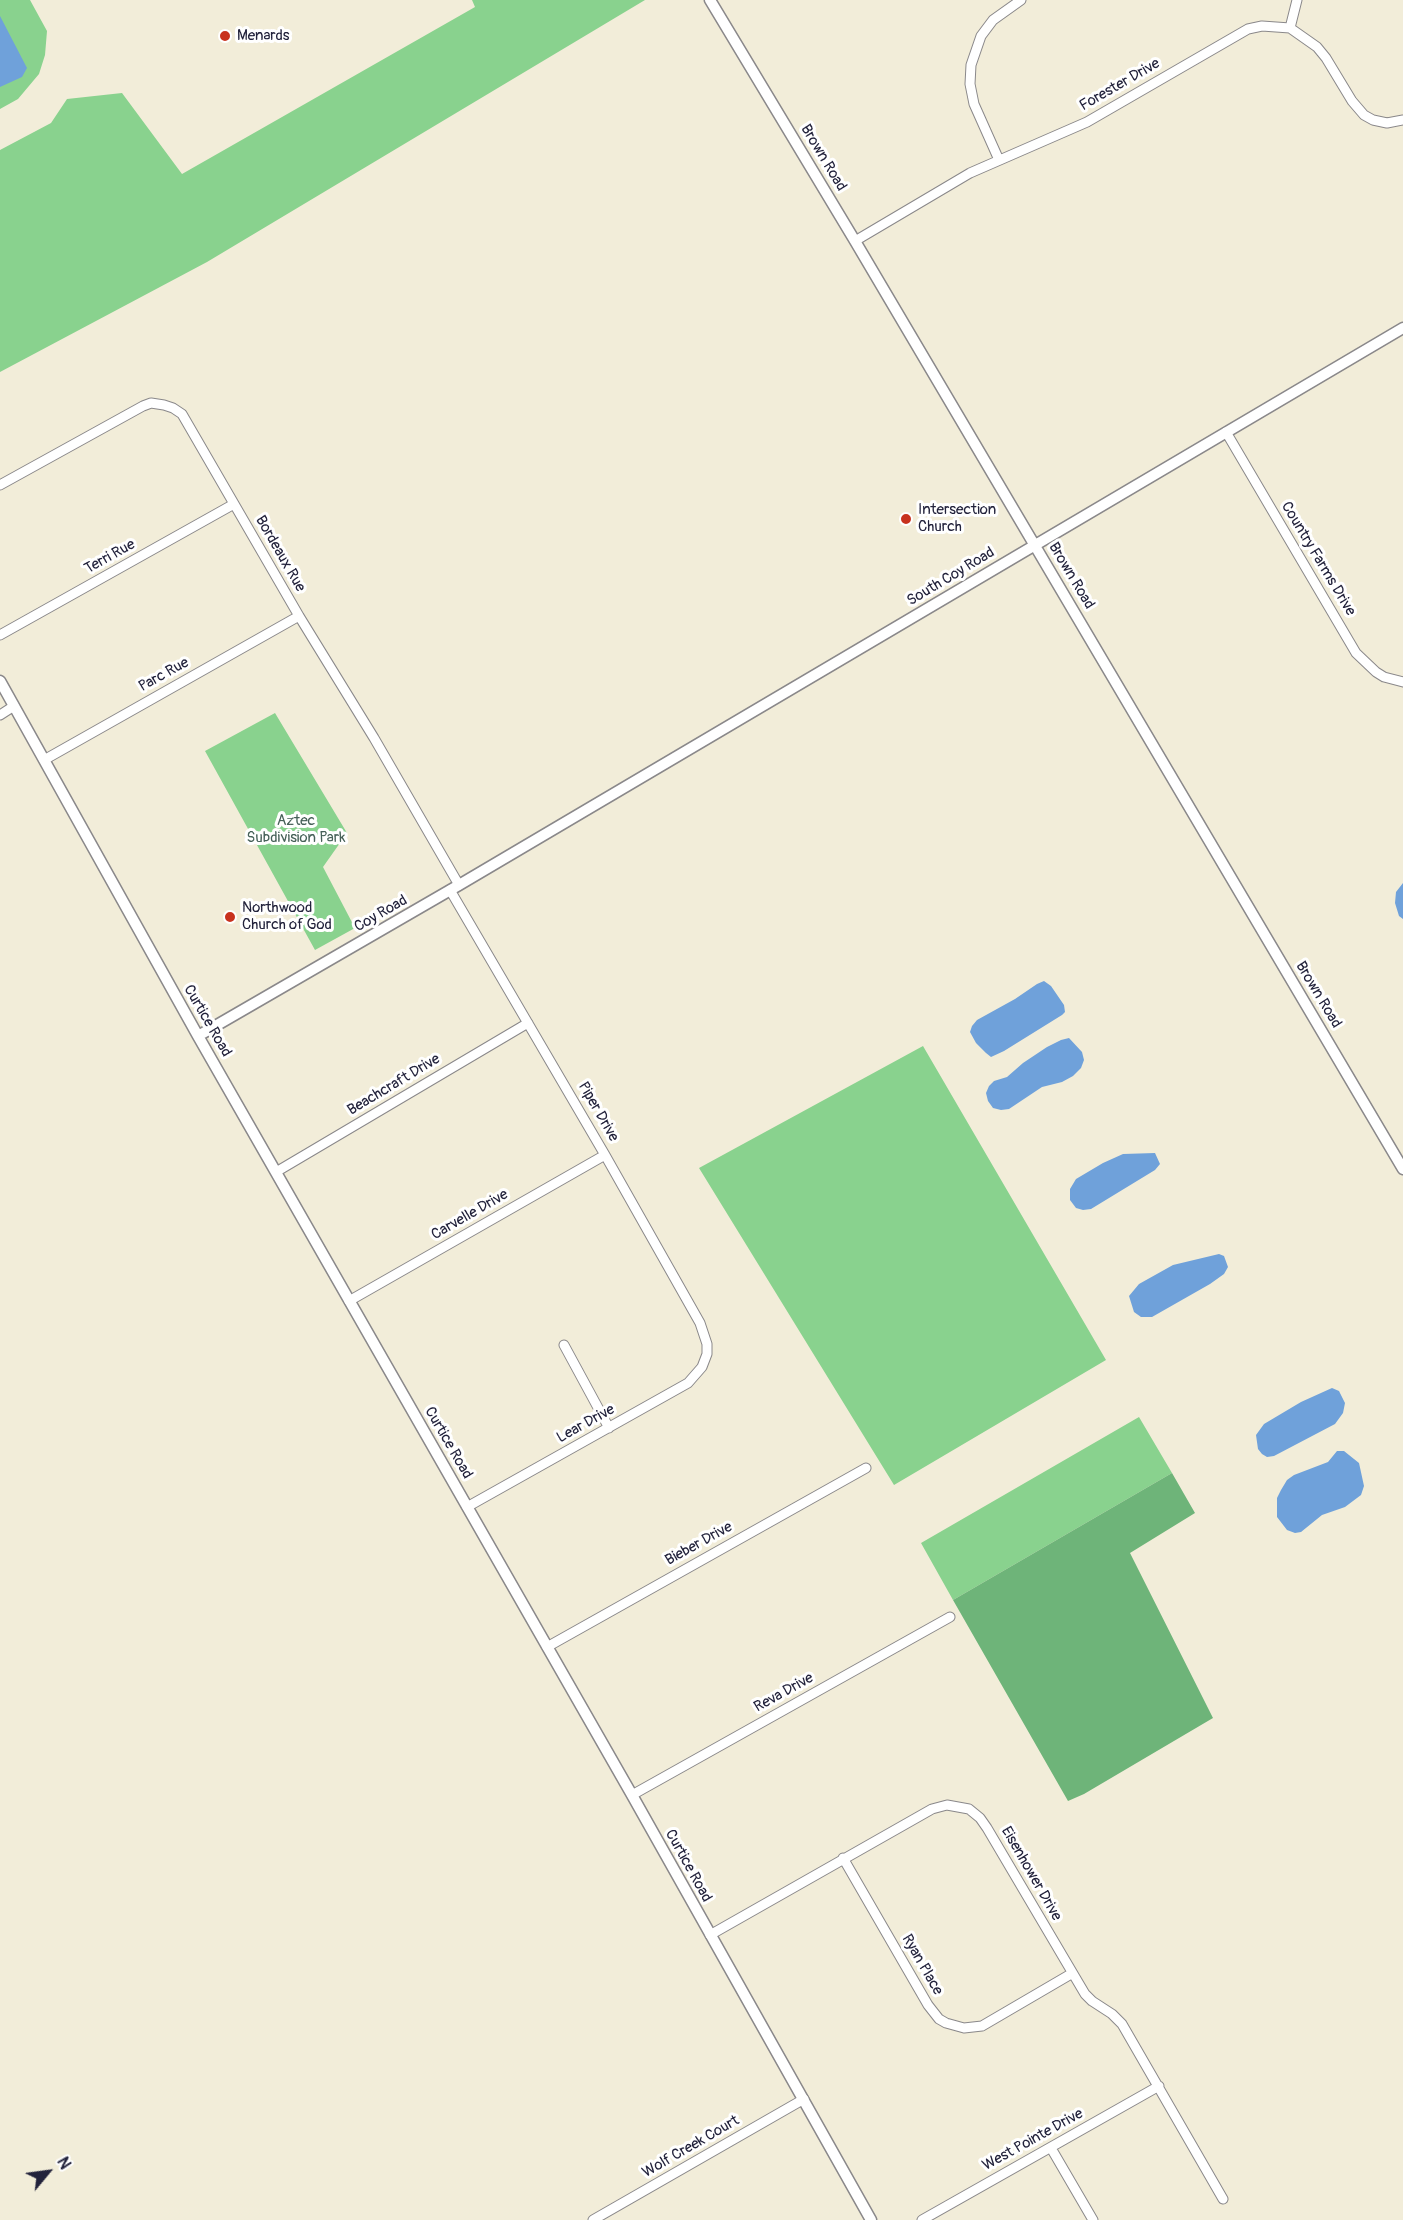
<!DOCTYPE html>
<html>
<head>
<meta charset="utf-8">
<style>
  body { margin:0 }
  #map { position:relative; width:1403px; height:2220px; overflow:hidden; background:#f2edd9; font-family:Pangolin,sans-serif }
  canvas { display:block }
  .north { position:absolute; left:18px; top:2142px; width:60px; height:60px; -webkit-text-stroke:4px #fff; paint-order:stroke; rotate:61deg; font-size:16px; font-weight:700; line-height:24px; text-align:center; color:#22223b }
  .north::after { content:''; display:block; margin:auto; width:21px; height:27px; background:#22223b; clip-path:polygon(50% 0,100% 100%,50% 72%,0 100%) }
</style>
</head>
<body>
<div id="map">
<canvas width="1403" height="2220"></canvas>
<div class="north">N</div>
</div>
<script>
const ctx = document.querySelector('canvas').getContext('2d');
ctx.lineJoin = 'round';
function fill(path, color) { ctx.fillStyle = color; ctx.fill(path, 'evenodd'); }
const poly = rows => new Path2D(rows.map(r => 'M' + r).join(''));
function trace(path, color, width, dash) { ctx.strokeStyle = color; ctx.lineWidth = width; ctx.lineCap = dash ? 'butt' : 'round'; ctx.setLineDash(dash || []); ctx.stroke(path); }
function write(font, color, halo, rows, align = 'center') {
  ctx.font = font + ' Pangolin,sans-serif'; ctx.lineWidth = 6; ctx.setLineDash([]); ctx.textBaseline = 'middle'; ctx.strokeStyle = halo; ctx.fillStyle = color; for (const [text, x, y, turn = 0] of rows) {
    ctx.save(); ctx.translate(x, y); ctx.rotate((+turn || 0) * Math.PI / 180); ctx.textAlign = isNaN(turn) ? turn : align; if (halo) ctx.strokeText(text, 0, 0); ctx.fillText(text, 0, 0); ctx.restore();
  }
}
const green = poly([
  [0,0,30,0,47,31,45,55,39,74,18,99,0,109],
  [472,0,645,0,207,262,0,372,0,150,51,123,67,99,122,93,182,174,475,7],
  [275,713,347,833,323,867,355,928,315,950,205,751],
  [923,1046,1106,1360,894,1485,699,1168],
  [1139,1417,1172,1473,953,1600,921,1543]
]);
const forest = poly([
  [1172,1473,1195,1513,1130,1553,1213,1718,1084,1794,1068,1801,953,1600]
]);
const water = poly([
  [0,16,27,68,22,77,0,87],
  [1403,883,1403,919,1399,916,1395,903,1396,892],
  [1044,981,1051,986,1064,1005,1065,1012,1062,1015,1004,1051,991,1057,986,1053,976,1043,970,1032,972,1026,977,1020,1015,999,1037,984],
  [1069,1038,1082,1052,1084,1060,1081,1068,1073,1076,1062,1082,1042,1087,1009,1109,1001,1110,993,1108,988,1101,986,1093,989,1086,994,1081,1007,1077,1023,1063,1047,1047,1061,1040],
  [1155,1153,1160,1164,1155,1170,1091,1209,1083,1210,1076,1208,1070,1200,1070,1189,1076,1179,1103,1163,1123,1154],
  [1219,1254,1224,1256,1228,1267,1224,1274,1210,1284,1152,1317,1141,1317,1134,1312,1129,1296,1139,1284,1173,1265],
  [1332,1388,1339,1391,1345,1403,1343,1413,1335,1424,1274,1456,1267,1457,1262,1454,1258,1449,1256,1435,1264,1424,1301,1402],
  [1337,1451,1344,1451,1359,1463,1364,1486,1361,1495,1345,1507,1322,1515,1301,1532,1295,1533,1287,1530,1277,1517,1277,1498,1281,1490,1287,1480,1294,1475,1328,1462]
]);
const minor = poly([
  [1290,28,1297,0],
  [999,160,974,104,970,84,971,65,981,36,993,20,1021,0],
  [855,241,970,173,1087,122,1248,29,1262,26,1290,28,1317,47,1326,58,1352,101,1364,115,1373,120,1387,123,1403,120],
  [1226,432,1356,653,1376,672,1384,677,1403,682],
  [0,485,143,406,151,403,164,405,173,408,182,414,299,616,374,738,459,885],
  [0,635,234,504],
  [0,715,14,706],
  [44,760,299,616],
  [450,890,605,1155,700,1323,707,1344,707,1354,702,1367,688,1383,467,1507],
  [276,1172,528,1023],
  [349,1301,605,1155],
  [564,1345,609,1428],
  [547,1647,866,1468],
  [632,1795,950,1617],
  [843,1858,928,2005,939,2019,946,2023,964,2028,982,2026,1071,1974],
  [710,1935,932,1809,947,1805,969,1809,980,1818,987,1828,1085,1994,1092,2001,1112,2014,1122,2024,1223,2199],
  [1051,2148,1093,2220],
  [593,2220,804,2099],
  [922,2220,1159,2086]
]);
const tertiary = poly([
  [710,0,855,241,1403,1169],
  [0,681,198,1036,632,1795,871,2220],
  [198,1036,459,885,1403,328]
]);
const markers = [
  [225,36,6,"#c8321e"],
  [906,519,6,"#c8321e"],
  [230,917,6,"#c8321e"]
];
const poiNames = [
  ["Menards",237,36],
  ["Intersection",918,510],
  ["Church",918,527],
  ["Northwood",242,908],
  ["Church of God",242,925]
];
const streetNames = [
  ["Forester Drive",1120,85,-30],
  ["Brown Road",823,158,59],
  ["Bordeaux Rue",280,554,60],
  ["Terri Rue",110,557,-29],
  ["Country Farms Drive",1318,559,59],
  ["Brown Road",1071,576,59],
  ["South Coy Road",951,577,-31],
  ["Parc Rue",164,675,-29],
  ["Coy Road",381,914,-30],
  ["Brown Road",1318,995,59],
  ["Curtice Road",207,1021,60],
  ["Beachcraft Drive",394,1085,-31],
  ["Piper Drive",598,1112,60],
  ["Carvelle Drive",470,1215,-30],
  ["Lear Drive",586,1424,-29],
  ["Curtice Road",448,1443,60],
  ["Bieber Drive",699,1544,-29],
  ["Reva Drive",784,1693,-29],
  ["Curtice Road",688,1866,61],
  ["Eisenhower Drive",1031,1874,60],
  ["Ryan Place",922,1965,60],
  ["West Pointe Drive",1033,2140,-29],
  ["Wolf Creek Court",691,2147,-30]
];
const parkNames = [
  ["Aztec",296,821],
  ["Subdivision Park",296,838]
];
fill(green, '#89d28e');
fill(forest, '#6eb479');
fill(water, '#6fa1da');
trace(minor, '#8a888a', 11);
trace(tertiary, '#8a888a', 13);
trace(minor, '#fff', 9);
trace(tertiary, '#fff', 10);
for (const [x, y, r, color] of markers) { const dot = new Path2D(); dot.arc(x, y, r, 0, 2 * Math.PI); ctx.fillStyle = color; ctx.fill(dot); trace(dot, '#fff', 2); }
write('15px', '#22223b', '#fff', poiNames, 'left');
write('15px', '#22223b', '#fff', streetNames);
write('15px', '#466058', '#fff', parkNames);
</script>
</body>
</html>
